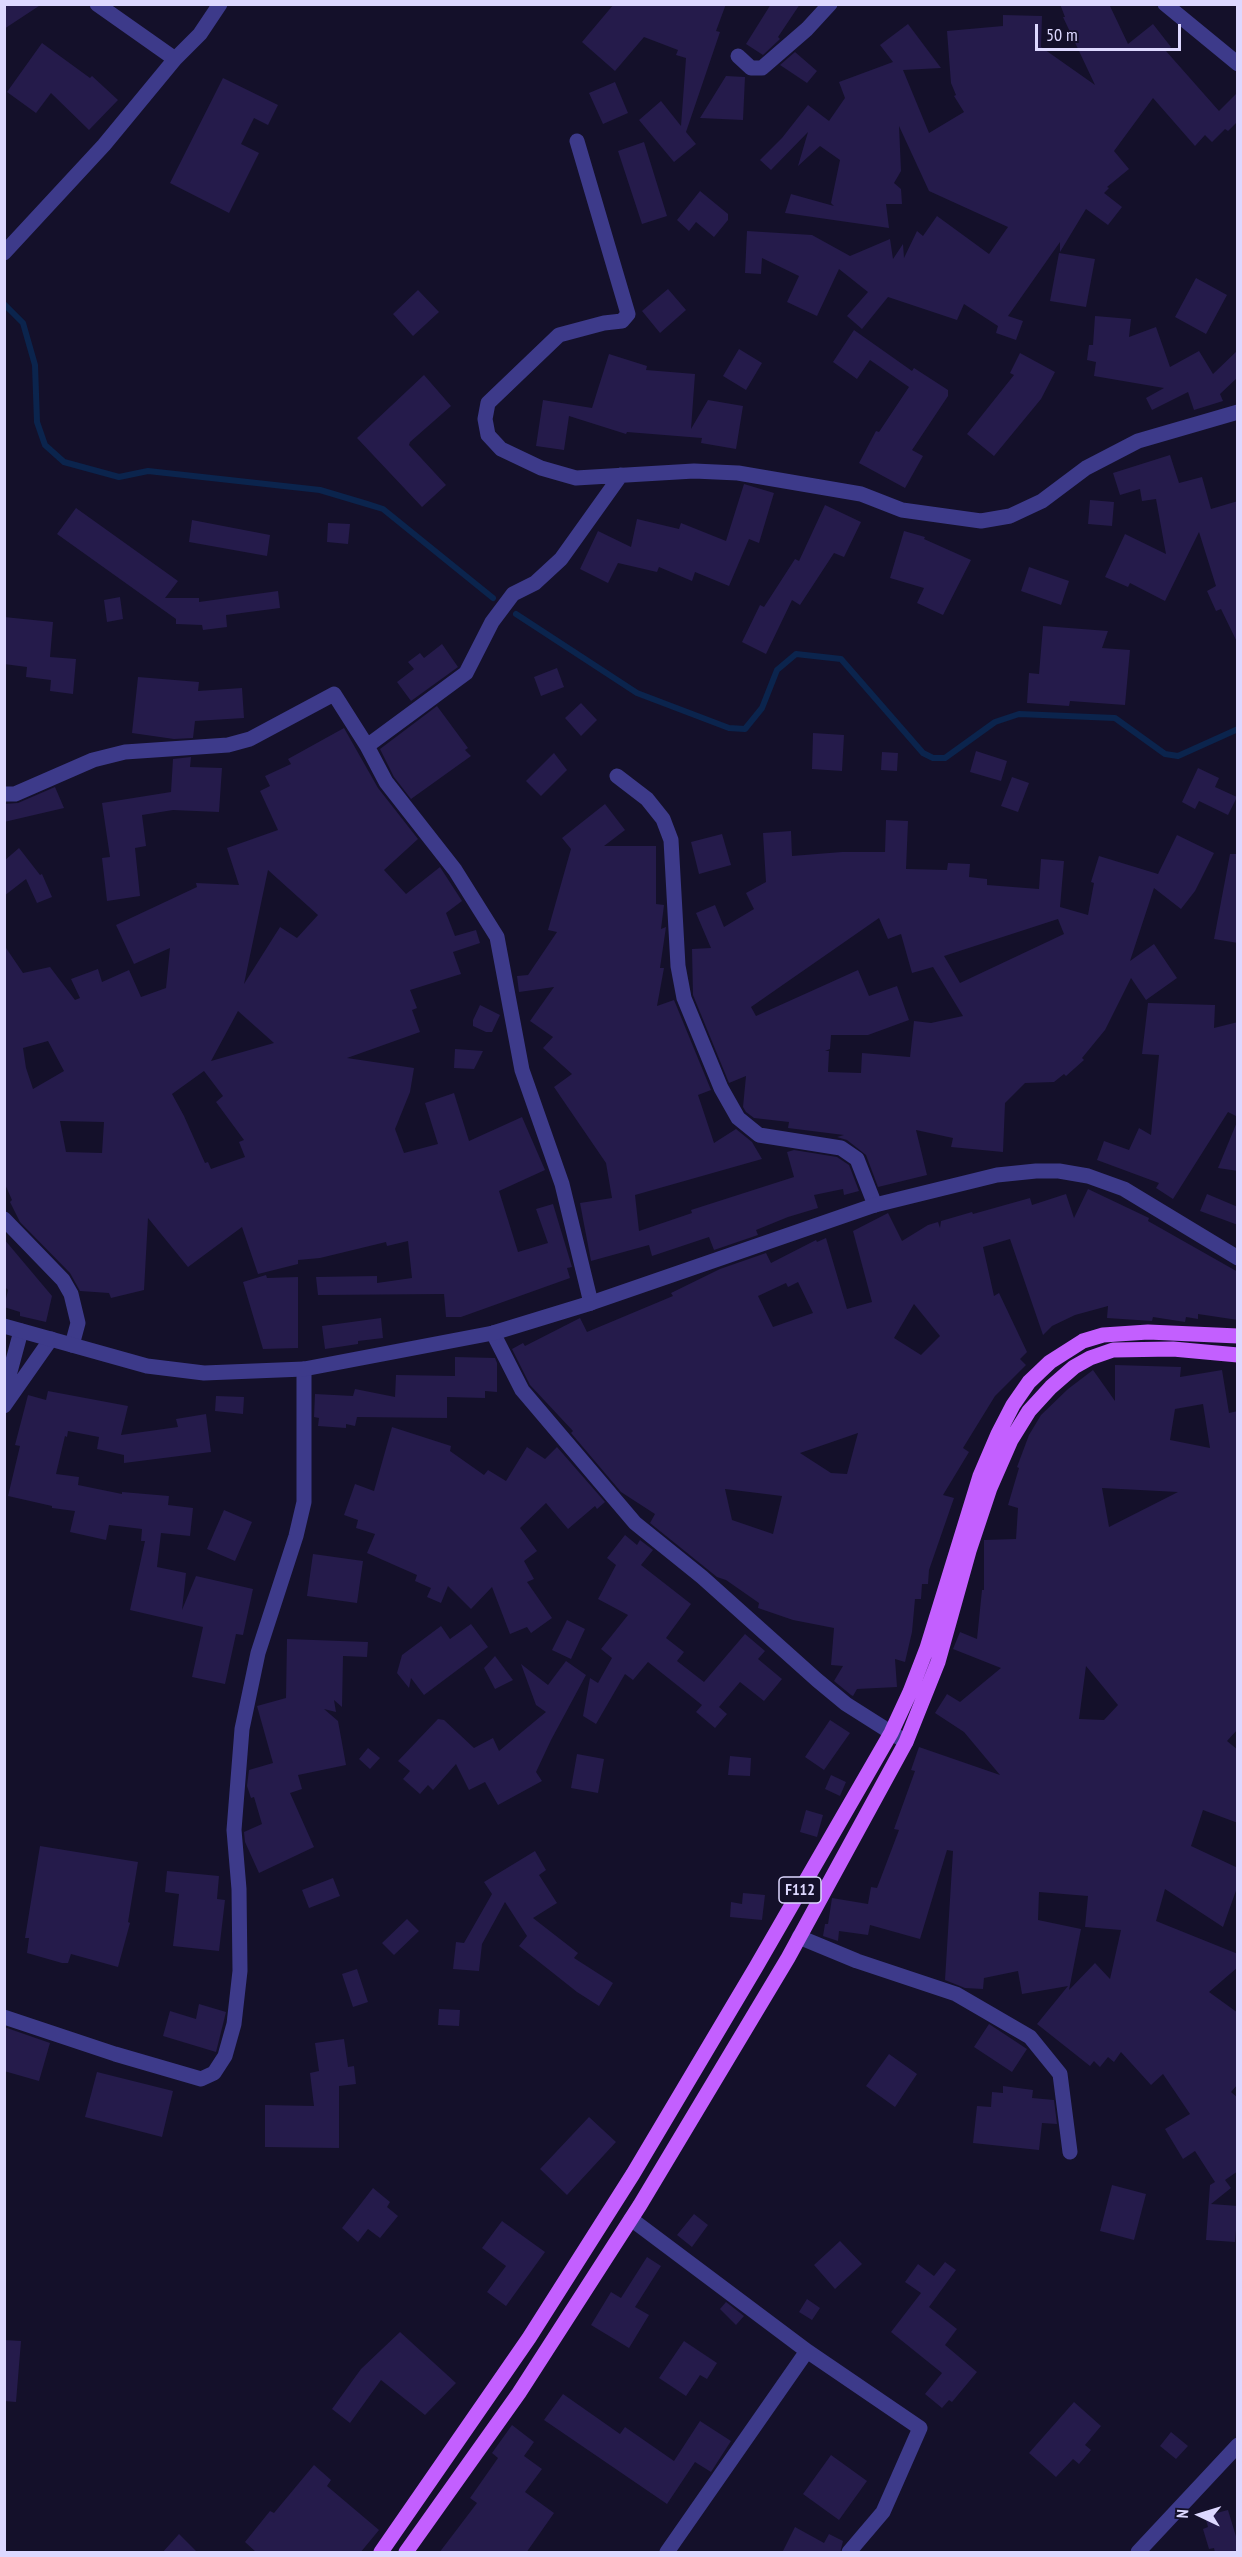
<!DOCTYPE html>
<html>
<head>
<meta charset="utf-8">
<style>
  body { margin:0 }
  #map { position:relative; width:1242px; height:2557px; overflow:hidden; background:#14102a; font-family:"PT Sans Narrow",sans-serif }
  canvas { display:block }
  .frame { position:absolute; inset:0; border:6px solid #ddd8ff; pointer-events:none }
  .north { position:absolute; left:1170px; top:2485px; width:60px; height:60px; -webkit-text-stroke:4px #14102a; paint-order:stroke; rotate:274deg; font-size:16px; font-weight:700; line-height:24px; text-align:center; color:#ddd8ff }
  .north::after { content:''; display:block; margin:auto; width:21px; height:27px; background:#ddd8ff; clip-path:polygon(50% 0,100% 100%,50% 72%,0 100%) }
  .scale { position:absolute; left:1035px; top:24px; width:146px; height:27px; box-sizing:border-box; border:3px solid #ddd8ff; border-top:0; padding-left:8px; font-size:18px; line-height:21px; white-space:nowrap; color:#ddd8ff; -webkit-text-stroke:4px #14102a; paint-order:stroke }
</style>
</head>
<body>
<div id="map">
<canvas width="1242" height="2557"></canvas>
<div class="frame"></div>
<div class="north">N</div>
<div class="scale">50 m</div>
</div>
<script>
const ctx = document.querySelector('canvas').getContext('2d');
ctx.lineJoin = 'round';
const poly = rows => new Path2D(rows.map(r => 'M' + r).join(''));
function trace(path, color, width, dash) { ctx.strokeStyle = color; ctx.lineWidth = width; ctx.lineCap = dash ? 'butt' : 'round'; ctx.setLineDash(dash || []); ctx.stroke(path); }
function fill(path, color) { ctx.fillStyle = color; ctx.fill(path, 'evenodd'); }
function write(font, color, halo, rows, align = 'center') {
  ctx.font = font + ' "PT Sans Narrow",sans-serif'; ctx.lineWidth = 6; ctx.setLineDash([]); ctx.textBaseline = 'middle'; ctx.strokeStyle = halo; ctx.fillStyle = color; for (const [text, x, y, turn = 0] of rows) {
    ctx.save(); ctx.translate(x, y); ctx.rotate((+turn || 0) * Math.PI / 180); ctx.textAlign = isNaN(turn) ? turn : align; if (halo) ctx.strokeText(text, 0, 0); ctx.fillText(text, 0, 0); ctx.restore();
  }
}
const stream = poly([
  [4,304,23,323,35,365,37,422,45,445,64,462,119,477,148,471,320,490,367,504,383,509,493,598],
  [516,614,637,693,729,728,745,729,762,708,777,670,796,654,841,659,923,753,933,758,945,758,995,722,1019,714,1115,718,1165,754,1178,756,1238,729]
]);
const building = poly([
  [4,4,42,4,4,29],
  [614,4,726,4,716,31,720,32,686,132,696,144,674,162,639,120,661,101,681,126,686,58,676,55,678,50,644,37,615,71,582,42],
  [771,4,800,4,778,37,780,39,763,55,746,44],
  [1060,4,1109,4,1128,44,1153,24,1171,47,1166,51,1219,111,1238,92,1238,121,1228,131,1225,129,1212,142,1205,135,1195,146,1153,98,1114,151,1129,169,1107,187,1109,188,1104,193,1122,207,1108,225,1086,209,1060,252,1060,242,1008,316,1023,321,1016,340,996,333,998,326,964,304,957,320,888,297,862,329,847,316,868,292,839,269,817,316,787,302,799,276,762,258,761,274,745,273,747,231,812,235,850,256,890,239,893,259,903,244,904,258,917,231,923,236,937,216,989,254,1008,227,929,191,899,126,901,171,894,183,901,189,902,204,886,204,889,228,785,213,791,194,834,206,831,203,840,160,820,146,798,166,808,132,771,170,760,160,782,138,808,105,829,121,845,98,839,82,893,62,880,45,908,24,941,68,903,70,929,133,964,112,954,96,956,95,951,83,947,31,1003,26,1003,15,1042,16,1041,47,1095,85,1063,17,1065,17],
  [42,43,90,78,92,76,118,100,89,130,51,93,36,113,7,92],
  [795,52,817,71,807,83,780,65],
  [726,76,745,77,743,120,700,118],
  [223,78,278,105,268,125,254,118,241,144,259,153,229,213,170,183],
  [615,82,628,113,603,124,589,93],
  [644,142,667,216,642,224,618,151],
  [700,191,728,214,728,220,714,237,696,222,689,231,677,220],
  [1059,253,1095,259,1086,307,1050,301],
  [1196,278,1227,295,1206,334,1175,317],
  [668,289,686,310,660,333,642,311],
  [418,290,439,312,413,336,393,314],
  [1095,316,1131,319,1129,337,1156,327,1170,367,1199,351,1213,374,1238,350,1238,377,1220,394,1223,401,1194,410,1188,392,1152,410,1146,398,1164,388,1094,376,1096,362,1087,360,1089,345,1093,345],
  [854,330,912,371,914,368,948,390,948,396,912,450,923,456,905,488,859,463,876,431,879,432,909,387,870,360,857,379,833,362],
  [739,349,762,363,746,390,723,376],
  [1020,353,1055,372,1041,399,994,456,967,434,1014,375,1010,373],
  [609,354,647,366,646,370,695,374,691,429,708,400,743,406,736,449,701,443,702,438,627,432,626,434,569,416,564,450,536,446,543,400,592,408],
  [424,375,451,406,410,442,409,445,446,485,422,507,357,438],
  [1170,455,1179,483,1202,477,1211,509,1238,501,1238,644,1221,609,1216,611,1207,591,1216,586,1199,532,1165,601,1130,583,1128,587,1105,577,1125,534,1166,554,1156,499,1142,501,1140,489,1120,495,1113,473],
  [744,484,774,493,759,543,749,539,729,586,695,572,692,581,659,567,657,572,618,563,608,583,580,569,598,531,631,547,637,519,679,529,681,523,726,541],
  [1090,500,1114,502,1112,526,1088,524],
  [825,505,861,522,844,557,834,553,800,605,792,600,766,654,742,642,760,605,764,607,795,559,799,561],
  [76,508,178,581,165,598,199,598,199,602,278,591,280,608,226,615,227,627,203,630,202,625,176,624,176,619,57,534],
  [192,520,270,535,267,556,189,542],
  [328,523,350,524,348,544,327,542],
  [904,531,925,537,924,539,971,560,943,615,917,603,924,588,890,578],
  [1029,567,1069,581,1061,605,1021,591],
  [120,597,123,619,107,622,104,600],
  [4,617,53,622,50,657,76,659,73,694,50,691,51,680,26,677,27,667,4,664],
  [1043,626,1108,631,1102,648,1130,650,1125,705,1070,701,1069,706,1027,703,1029,673,1039,674],
  [442,644,458,667,411,701,397,682,414,669,408,662,420,653,424,658],
  [557,668,564,687,541,696,534,677],
  [138,677,199,682,198,691,242,688,244,718,195,721,193,738,174,739,132,733],
  [581,703,597,720,581,736,565,718],
  [437,706,468,748,465,750,471,756,411,799,394,777,380,749],
  [344,728,378,788,418,839,384,870,406,894,440,867,462,901,446,913,455,936,476,930,480,943,453,952,461,974,410,990,417,1008,412,1010,420,1032,347,1058,414,1068,410,1092,395,1129,404,1153,438,1144,425,1103,454,1093,469,1141,522,1117,545,1170,499,1191,518,1252,548,1243,536,1209,553,1204,572,1267,567,1268,570,1278,461,1317,446,1317,444,1294,318,1295,316,1277,377,1276,377,1283,412,1278,408,1241,387,1246,386,1242,320,1258,298,1260,298,1264,258,1274,242,1227,188,1267,148,1218,144,1290,111,1298,109,1293,80,1291,70,1273,20,1222,10,1202,12,1200,4,1182,4,945,23,973,50,967,75,1000,80,998,71,979,98,969,102,982,129,970,141,997,166,988,170,948,134,964,116,925,197,887,196,883,239,885,227,848,278,830,260,791,270,786,265,776,291,764,288,759],
  [268,870,318,915,297,938,280,927,244,984],
  [238,1011,274,1043,211,1061],
  [48,1041,64,1071,33,1089,26,1068,23,1048],
  [204,1071,223,1096,216,1102,244,1140,239,1142,245,1157,211,1169,208,1162,205,1163,184,1116,172,1094],
  [60,1121,104,1122,102,1153,66,1152],
  [813,733,844,735,842,771,812,769],
  [976,751,1007,761,1001,781,970,772],
  [882,752,898,753,897,771,881,770],
  [554,753,567,770,541,796,526,781],
  [191,757,190,767,222,768,219,812,173,810,142,815,146,846,135,848,140,896,107,901,102,858,110,857,102,803,171,792,173,759],
  [1198,768,1219,778,1215,787,1237,797,1228,815,1199,801,1195,809,1182,802],
  [1012,777,1029,783,1018,812,1001,806],
  [55,787,64,808,4,822,4,804,18,803],
  [605,804,625,830,604,846,656,846,656,904,664,905,661,929,666,927,660,968,664,968,657,1006,674,1000,711,1090,698,1095,714,1143,736,1129,752,1142,762,1159,635,1195,639,1231,692,1213,691,1210,794,1177,787,1152,794,1150,837,1157,849,1165,859,1191,844,1195,843,1189,814,1195,818,1208,788,1217,756,1230,758,1235,714,1250,709,1237,652,1256,649,1245,591,1261,580,1203,612,1198,606,1163,554,1087,572,1074,543,1048,553,1037,530,1021,554,987,519,992,517,976,528,975,557,932,548,930,571,849,562,838],
  [886,820,908,821,906,869,947,870,948,863,970,864,969,877,987,879,987,885,1039,889,1041,859,1064,861,1060,907,1088,915,1094,883,1091,882,1099,856,1158,874,1177,835,1214,853,1195,891,1181,909,1154,888,1130,961,1154,944,1177,978,1146,1000,1131,978,1105,1030,1082,1058,1084,1060,1066,1076,1064,1074,1054,1082,1025,1083,1005,1103,1003,1152,951,1147,953,1138,916,1130,927,1175,878,1187,866,1155,847,1140,837,1137,844,1135,788,1128,789,1122,754,1118,746,1112,743,1107,746,1076,729,1083,693,995,692,949,711,948,696,913,715,905,724,927,754,909,746,893,766,882,763,833,791,831,792,856,842,852,885,852],
  [879,918,888,939,901,934,912,973,933,967,963,1016,931,1023,914,1021,910,1057,862,1053,861,1073,828,1072,829,1051,825,1051,830,1049,831,1035,868,1035,909,1020,897,986,869,996,858,970,756,1016,751,1007],
  [1058,919,1064,934,960,983,944,956],
  [722,834,731,865,699,874,691,842],
  [19,848,40,875,42,874,52,897,37,903,26,879,4,896,4,861],
  [1230,854,1238,854,1238,943,1214,939],
  [1148,1003,1215,1005,1214,1028,1238,1022,1238,1117,1228,1112,1173,1199,1156,1188,1159,1183,1097,1160,1104,1141,1129,1150,1139,1128,1151,1135,1159,1055,1142,1054],
  [480,1005,500,1015,492,1032,486,1032,473,1026,473,1020],
  [455,1049,483,1051,474,1069,454,1068],
  [1237,1122,1238,1171,1218,1168],
  [1088,1189,1149,1218,1148,1221,1238,1272,1238,1320,1198,1314,1198,1319,1186,1317,1185,1322,1153,1317,1152,1321,1107,1318,1108,1306,1075,1315,1052,1326,1043,1335,1010,1239,983,1247,994,1296,999,1293,1027,1352,1020,1359,1026,1365,995,1396,963,1448,969,1452,943,1495,954,1498,929,1570,928,1584,922,1584,921,1599,915,1599,912,1632,905,1662,895,1659,897,1687,857,1689,853,1696,851,1695,834,1681,843,1666,831,1665,834,1628,793,1620,758,1608,759,1603,726,1580,717,1577,650,1523,655,1514,621,1492,571,1433,573,1431,530,1385,512,1349,523,1343,525,1346,580,1318,587,1332,673,1296,671,1293,720,1269,766,1253,771,1263,816,1240,817,1242,826,1238,847,1309,872,1302,853,1231,888,1213,902,1241,928,1225,938,1222,940,1228,941,1221,972,1212,973,1214,1030,1198,1032,1205,1066,1194,1074,1218],
  [798,1282,813,1313,773,1327,758,1296,786,1283,788,1287],
  [914,1304,940,1336,921,1355,894,1338],
  [858,1433,847,1474,831,1473,800,1453],
  [725,1489,782,1496,773,1534,732,1520],
  [1207,1194,1238,1207,1238,1225,1200,1211],
  [4,1239,52,1296,46,1322,20,1316,20,1312,4,1307,8,1290,4,1286],
  [266,1275,267,1278,298,1277,298,1348,263,1349,243,1282],
  [381,1318,383,1338,358,1341,358,1344,325,1349,322,1326],
  [455,1357,495,1358,497,1363,497,1392,485,1391,485,1398,447,1397,447,1418,357,1417,355,1426,346,1424,346,1428,318,1426,319,1418,314,1417,315,1394,353,1396,355,1389,395,1397,396,1375,455,1376],
  [1115,1365,1181,1367,1180,1377,1222,1370,1229,1413,1238,1411,1238,1729,1227,1741,1238,1750,1238,1823,1203,1810,1191,1846,1238,1868,1238,1885,1223,1927,1165,1889,1156,1921,1238,1954,1238,1967,1209,1992,1238,2013,1238,2084,1231,2092,1238,2098,1238,2171,1225,2180,1231,2188,1211,2204,1238,2206,1235,2242,1206,2240,1210,2185,1215,2182,1195,2151,1183,2159,1165,2129,1190,2114,1163,2074,1151,2085,1121,2052,1114,2062,1108,2057,1100,2067,1094,2061,1090,2066,1037,2024,1068,1986,1022,1994,1018,1971,984,1978,983,1989,965,1988,945,1980,953,1851,947,1850,920,1939,870,1925,868,1935,839,1931,838,1941,823,1936,825,1924,828,1924,832,1898,868,1904,871,1887,877,1888,899,1830,894,1829,915,1771,911,1770,919,1747,1000,1775,964,1732,935,1713,947,1694,960,1702,1001,1668,953,1649,960,1632,977,1639,982,1590,984,1590,984,1540,1016,1539,1018,1508,1008,1505,1019,1468,1017,1467,1029,1435,1041,1415,1068,1389,1093,1370,1115,1401],
  [1203,1404,1210,1448,1170,1440,1175,1409],
  [1102,1488,1178,1492,1109,1527],
  [1086,1666,1118,1705,1104,1720,1079,1719],
  [1039,1892,1088,1896,1085,1927,1121,1930,1110,1979,1095,1963,1069,1990,1081,1929,1038,1920],
  [48,1391,128,1406,121,1435,178,1427,176,1419,206,1414,211,1452,124,1463,124,1455,97,1449,99,1437,68,1431,67,1437,65,1436,56,1474,79,1477,78,1485,122,1494,122,1492,169,1496,168,1505,193,1508,190,1536,161,1533,157,1567,186,1573,182,1610,196,1576,253,1589,243,1635,236,1634,225,1684,192,1677,203,1627,130,1610,145,1541,141,1541,142,1529,109,1525,106,1540,70,1532,75,1511,52,1508,52,1506,8,1496,20,1446,15,1445,28,1395,46,1400],
  [216,1396,244,1397,243,1414,215,1411],
  [392,1427,451,1446,450,1451,484,1475,488,1470,506,1481,527,1447,545,1459,557,1447,605,1502,597,1509,595,1506,568,1529,546,1503,520,1528,537,1551,524,1561,534,1579,527,1582,552,1618,531,1633,527,1627,510,1634,492,1587,471,1609,448,1586,441,1603,427,1597,431,1588,415,1581,417,1575,367,1553,375,1534,356,1528,358,1520,344,1515,355,1484,374,1491],
  [224,1510,252,1522,235,1561,207,1549],
  [625,1535,637,1545,640,1540,653,1550,641,1565,691,1604,666,1638,684,1652,677,1661,704,1682,745,1634,765,1651,758,1659,782,1679,764,1701,740,1682,719,1707,727,1714,715,1728,696,1712,702,1705,648,1662,633,1680,625,1674,596,1724,583,1716,590,1678,598,1683,612,1658,601,1649,628,1615,598,1599,616,1565,607,1558],
  [313,1554,363,1561,357,1603,307,1596],
  [567,1620,585,1629,571,1659,552,1650],
  [471,1624,488,1647,424,1695,411,1678,409,1688,397,1673,402,1655,441,1626,450,1639],
  [287,1639,368,1642,367,1657,343,1656,342,1707,334,1700,336,1712,324,1709,338,1721,346,1765,298,1775,302,1789,290,1793,314,1847,259,1873,245,1842,244,1832,262,1824,254,1797,251,1798,247,1786,249,1770,273,1763,257,1706,286,1698],
  [495,1656,513,1680,495,1689,484,1668],
  [566,1661,586,1675,551,1740,536,1772,542,1781,498,1805,485,1782,469,1790,456,1764,433,1790,428,1785,420,1794,403,1779,410,1771,398,1761,438,1719,444,1720,474,1748,493,1738,499,1751,546,1712,536,1705,521,1664,548,1685],
  [830,1720,850,1733,824,1770,805,1757],
  [368,1748,380,1758,370,1769,359,1759],
  [577,1754,604,1759,598,1793,571,1788],
  [730,1756,751,1758,750,1776,728,1775],
  [831,1775,846,1782,840,1796,825,1789],
  [806,1810,823,1815,817,1837,800,1832],
  [40,1846,138,1862,128,1922,130,1923,118,1967,71,1954,68,1963,62,1963,27,1953,29,1938,25,1938],
  [535,1851,546,1870,539,1875,557,1903,533,1918,578,1953,574,1958,613,1983,599,2006,577,1992,519,1946,527,1936,505,1902,482,1944,479,1971,453,1969,456,1942,464,1943,492,1894,484,1882],
  [167,1871,219,1876,217,1899,225,1900,219,1951,173,1946,179,1894,165,1892],
  [333,1878,340,1896,309,1908,302,1890],
  [743,1893,765,1895,762,1920,730,1917,731,1902,742,1904],
  [407,1919,419,1931,394,1955,382,1943],
  [357,1969,368,2002,353,2007,342,1974],
  [199,2004,226,2012,216,2052,163,2036,170,2011,196,2019],
  [439,2009,460,2010,459,2026,438,2025],
  [989,2024,1027,2049,1012,2072,974,2047],
  [4,2027,50,2043,39,2081,4,2071],
  [344,2039,348,2067,354,2066,356,2084,339,2086,339,2148,265,2147,265,2105,314,2106,310,2073,319,2071,315,2043],
  [889,2054,917,2074,895,2107,866,2086],
  [97,2072,173,2091,162,2137,85,2117],
  [1003,2086,1033,2090,1032,2098,1054,2100,1057,2124,1042,2123,1039,2150,973,2143,977,2106,991,2107,992,2092,1003,2093],
  [589,2117,616,2142,567,2195,540,2169],
  [1112,2185,1146,2194,1134,2240,1100,2231],
  [373,2188,390,2202,387,2207,398,2216,380,2238,368,2229,358,2242,342,2228],
  [694,2214,708,2225,692,2247,677,2235],
  [502,2221,545,2252,506,2306,487,2292,506,2266,482,2248],
  [840,2241,862,2264,835,2289,814,2265],
  [647,2257,661,2266,635,2307,649,2315,629,2348,591,2325,611,2292,621,2298],
  [945,2262,956,2270,929,2307,957,2329,945,2345,977,2372,952,2402,949,2400,942,2408,925,2394,942,2373,891,2332,921,2293,905,2282,918,2264,934,2276],
  [807,2299,820,2308,812,2320,799,2312],
  [726,2302,744,2316,736,2325,720,2309],
  [400,2332,456,2383,425,2415,381,2380,350,2423,332,2409,361,2369],
  [4,2340,21,2341,16,2402,4,2401],
  [684,2341,717,2363,707,2379,700,2375,686,2396,659,2378],
  [563,2394,620,2434,625,2427,674,2461,700,2421,731,2441,711,2472,695,2462,667,2504,544,2420],
  [1074,2402,1101,2426,1085,2445,1091,2450,1079,2464,1073,2459,1056,2477,1029,2453],
  [512,2425,534,2442,524,2456,542,2469,525,2492,554,2513,526,2553,439,2553,477,2503,470,2498,498,2458,492,2453],
  [1171,2432,1188,2446,1176,2459,1160,2446],
  [831,2455,867,2481,839,2520,803,2494],
  [314,2465,331,2480,327,2486,379,2530,360,2553,257,2553,245,2542,270,2511,274,2513],
  [1228,2510,1238,2543,1238,2553,1215,2553,1214,2548,1209,2549,1203,2529,1208,2527,1205,2516],
  [795,2527,824,2543,829,2534,843,2541,840,2553,782,2553],
  [179,2534,198,2553,162,2553]
]);
const minor = poly([
  [97,4,175,59],
  [738,56,751,68,762,68,807,29,830,4],
  [577,141,628,314,622,321,604,323,559,335,488,403,485,419,488,435,501,449,541,468,576,478,694,471,738,473,861,494,902,510,981,521,1010,516,1042,501,1086,468,1138,441,1238,412],
  [4,253,104,145,175,59,200,34,220,4],
  [367,746,466,673,492,622,513,594,535,583,561,559,621,475],
  [617,776,647,799,663,819,671,840,678,966,684,998,721,1088,738,1118,759,1135,841,1148,857,1159,875,1205],
  [4,794,15,794,93,760,125,752,228,745,250,739,334,694,367,746,386,782,455,870,497,937,522,1070,562,1184,591,1303],
  [4,1219,63,1280,71,1294,78,1323,72,1345],
  [493,1333,522,1390,635,1523,702,1577,817,1680,846,1704,906,1742],
  [4,1394,21,1331],
  [4,1406,51,1339],
  [799,1937,857,1961,956,1994,1030,2037,1060,2074,1070,2152],
  [4,2017,115,2054,201,2079,214,2073,225,2056,234,2024,240,1971,239,1889,234,1830,242,1729,258,1653,296,1536,304,1502,304,1369],
  [631,2219,807,2351,920,2428,883,2512,849,2552],
  [667,2552,807,2351],
  [1138,2552,1238,2445]
]);
const tertiary = poly([
  [1165,4,1238,64],
  [4,1326,147,1366,204,1373,304,1369,493,1333,591,1303,875,1205,997,1175,1036,1171,1059,1171,1088,1176,1124,1189,1238,1258]
]);
const primary = poly([
  [381,2552,529,2338,633,2174,756,1967,891,1733,910,1692,927,1648,980,1476,998,1434,1013,1405,1029,1382,1050,1362,1083,1341,1103,1335,1148,1332,1238,1336],
  [406,2552,519,2393,640,2205,788,1958,906,1742,938,1662,969,1551,990,1488,1011,1440,1029,1411,1051,1387,1074,1367,1090,1358,1113,1350,1173,1349,1238,1355]
]);
const shields = [
  [800,1890,42]
];
const shieldNames = [
  ["F112",800,1890]
];
trace(stream, '#0b244d', 6);
fill(building, '#251b4b');
trace(minor, '#3d3a8a', 15);
trace(tertiary, '#3d3a8a', 15);
trace(primary, '#c35fff', 15);
for (const [x, y, w] of shields) { const box = new Path2D(); box.roundRect(x - w / 2, y - 13, w, 26, 4.5); ctx.fillStyle = '#14102a'; ctx.fill(box); trace(box, '#ddd8ff', 1.5); }
write('bold 16px', '#ddd8ff', null, shieldNames);
</script>
</body>
</html>
